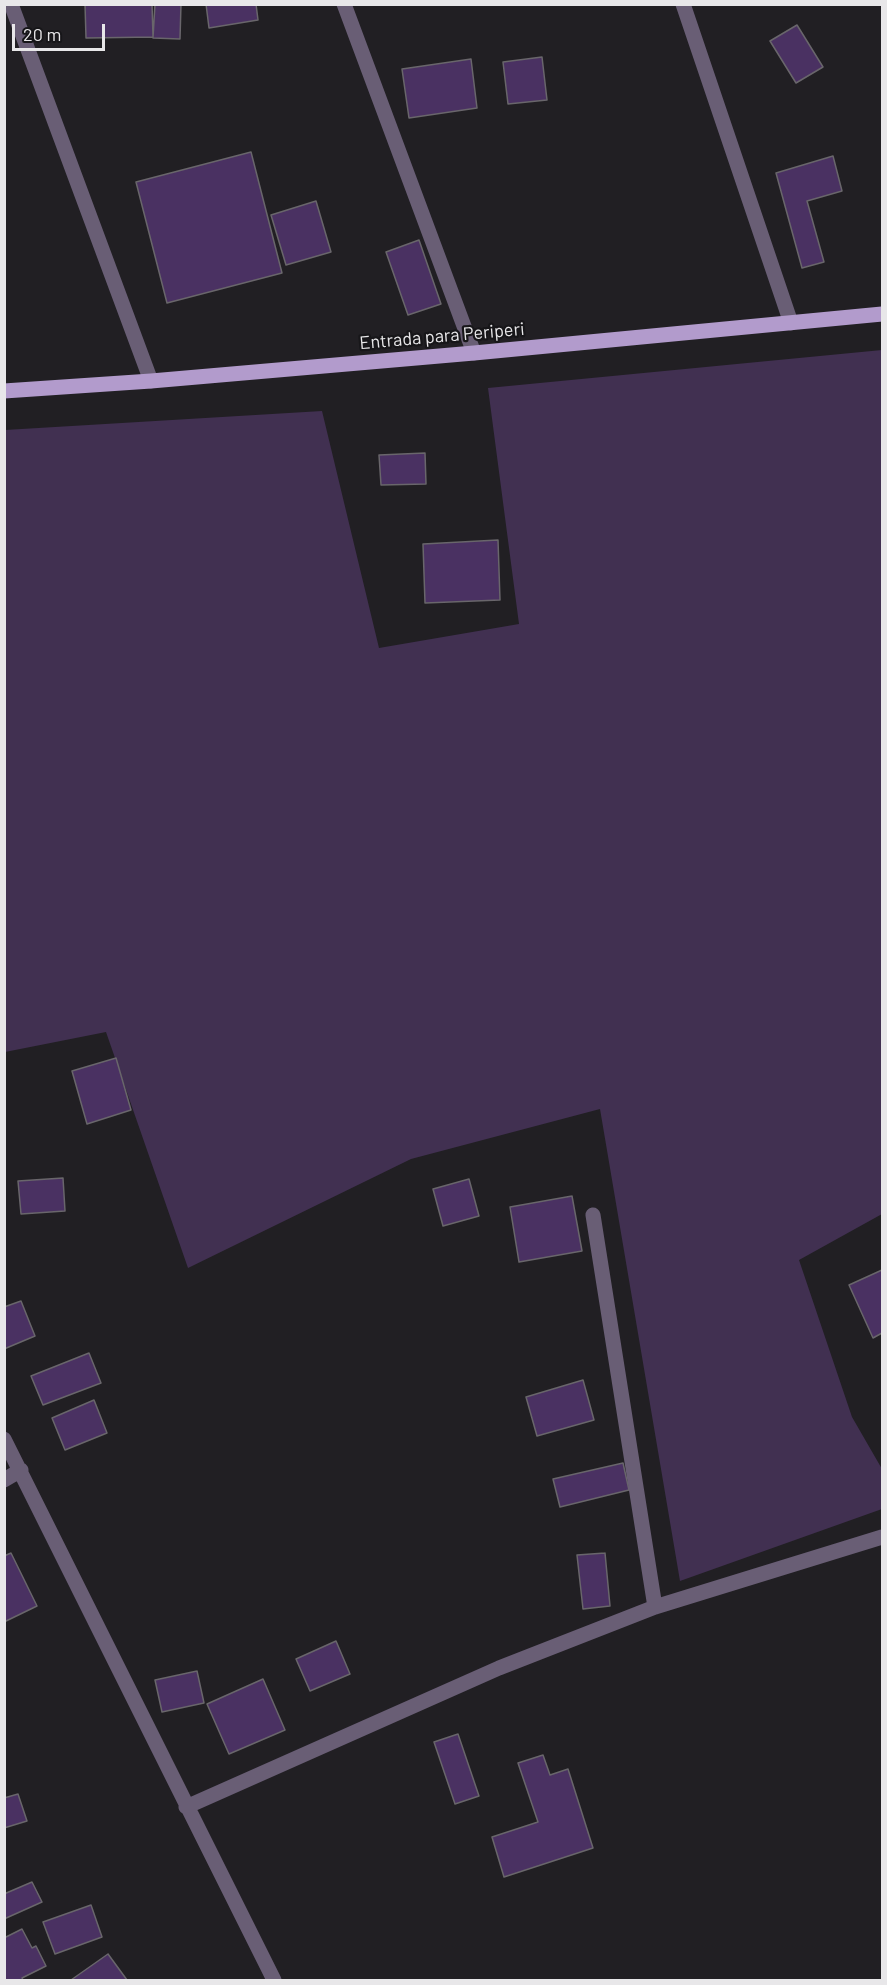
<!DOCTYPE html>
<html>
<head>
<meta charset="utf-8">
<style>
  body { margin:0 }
  #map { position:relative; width:887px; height:1985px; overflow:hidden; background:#211f23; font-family:Barlow,sans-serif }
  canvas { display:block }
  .frame { position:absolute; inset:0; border:6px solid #e8e7e9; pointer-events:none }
  .scale { position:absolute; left:12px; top:24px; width:93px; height:27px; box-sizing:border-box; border:3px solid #e8e7e9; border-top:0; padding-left:8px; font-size:18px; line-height:21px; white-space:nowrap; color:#e8e7e9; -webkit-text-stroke:4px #171619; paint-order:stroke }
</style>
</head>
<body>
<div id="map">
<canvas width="887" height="1985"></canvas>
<div class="frame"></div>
<div class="scale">20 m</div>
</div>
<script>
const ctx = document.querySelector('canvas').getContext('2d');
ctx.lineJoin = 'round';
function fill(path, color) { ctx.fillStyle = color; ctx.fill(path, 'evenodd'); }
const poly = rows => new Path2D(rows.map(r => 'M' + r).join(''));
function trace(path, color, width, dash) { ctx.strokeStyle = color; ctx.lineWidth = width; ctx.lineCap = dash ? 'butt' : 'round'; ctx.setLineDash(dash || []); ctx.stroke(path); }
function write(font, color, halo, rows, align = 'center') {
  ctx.font = font + ' Barlow,sans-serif'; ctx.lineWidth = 4.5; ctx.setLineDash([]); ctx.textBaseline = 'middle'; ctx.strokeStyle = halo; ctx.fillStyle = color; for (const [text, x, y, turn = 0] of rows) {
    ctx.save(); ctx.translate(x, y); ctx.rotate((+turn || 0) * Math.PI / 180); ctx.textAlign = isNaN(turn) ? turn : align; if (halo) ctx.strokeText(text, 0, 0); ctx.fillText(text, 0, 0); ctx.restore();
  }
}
const green = poly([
  [882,350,882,1214,799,1260,852,1417,882,1469,882,1509,680,1581,600,1109,411,1159,188,1268,106,1032,5,1052,5,430,322,411,379,648,519,624,488,388]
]);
const building = poly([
  [85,4,152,4,153,37,86,38,85,4],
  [155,4,181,4,180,39,153,38,155,4],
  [206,4,256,4,258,20,209,28,206,4],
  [797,25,823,67,796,83,770,41,797,25],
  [542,57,547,100,508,104,503,62,542,57],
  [471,59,477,108,409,118,402,69,471,59],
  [251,152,282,273,167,303,136,182,251,152],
  [833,156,842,191,807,201,824,262,802,268,776,173,833,156],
  [316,201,331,252,286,265,271,215,316,201],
  [419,240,441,304,408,315,386,252,419,240],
  [425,453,426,484,381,485,379,455,425,453],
  [498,540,500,600,425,603,423,544,498,540],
  [116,1058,131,1110,87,1124,72,1071,116,1058],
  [63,1178,65,1211,21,1214,18,1181,63,1178],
  [469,1179,479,1216,443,1226,433,1189,469,1179],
  [572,1196,582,1251,519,1262,510,1207,572,1196],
  [882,1270,882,1333,873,1338,849,1285,882,1270],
  [21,1301,35,1336,4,1349,4,1307,21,1301],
  [89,1353,101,1383,43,1405,31,1376,89,1353],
  [583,1380,594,1420,537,1436,526,1397,583,1380],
  [94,1400,107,1433,65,1450,52,1418,94,1400],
  [623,1463,629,1490,560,1507,553,1479,623,1463],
  [11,1553,37,1606,4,1622,4,1556,11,1553],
  [605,1553,610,1606,583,1609,577,1555,605,1553],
  [336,1641,350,1674,310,1691,296,1659,336,1641],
  [197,1671,204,1703,162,1712,155,1680,197,1671],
  [263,1679,285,1730,229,1754,207,1704,263,1679],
  [458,1734,479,1796,455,1804,434,1742,458,1734],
  [543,1755,550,1775,568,1769,593,1848,504,1877,492,1837,538,1822,518,1763,543,1755],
  [18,1794,27,1821,4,1828,4,1798,18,1794],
  [32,1882,42,1902,4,1919,4,1894,32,1882],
  [91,1905,102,1937,55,1954,43,1922,91,1905],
  [22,1929,32,1948,36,1946,46,1966,22,1978,23,1980,4,1980,4,1938,22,1929],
  [108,1954,127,1980,71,1980,108,1954]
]);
const minor = poly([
  [11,4,151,381],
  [344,4,474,353],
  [683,4,791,323],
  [593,1215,655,1607],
  [4,1439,274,1980],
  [4,1480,21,1470],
  [186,1807,499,1668,655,1607,882,1537]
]);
const major = poly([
  [4,391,151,381,474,353,882,314]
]);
const streetNames = [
  ["Entrada para Periperi",442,336,-5]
];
fill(green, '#413051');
fill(building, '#4a3162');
trace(building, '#69666b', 1.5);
trace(minor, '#695e75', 15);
trace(major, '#b29bcc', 15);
write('18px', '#e8e7e9', '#171619', streetNames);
</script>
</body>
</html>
